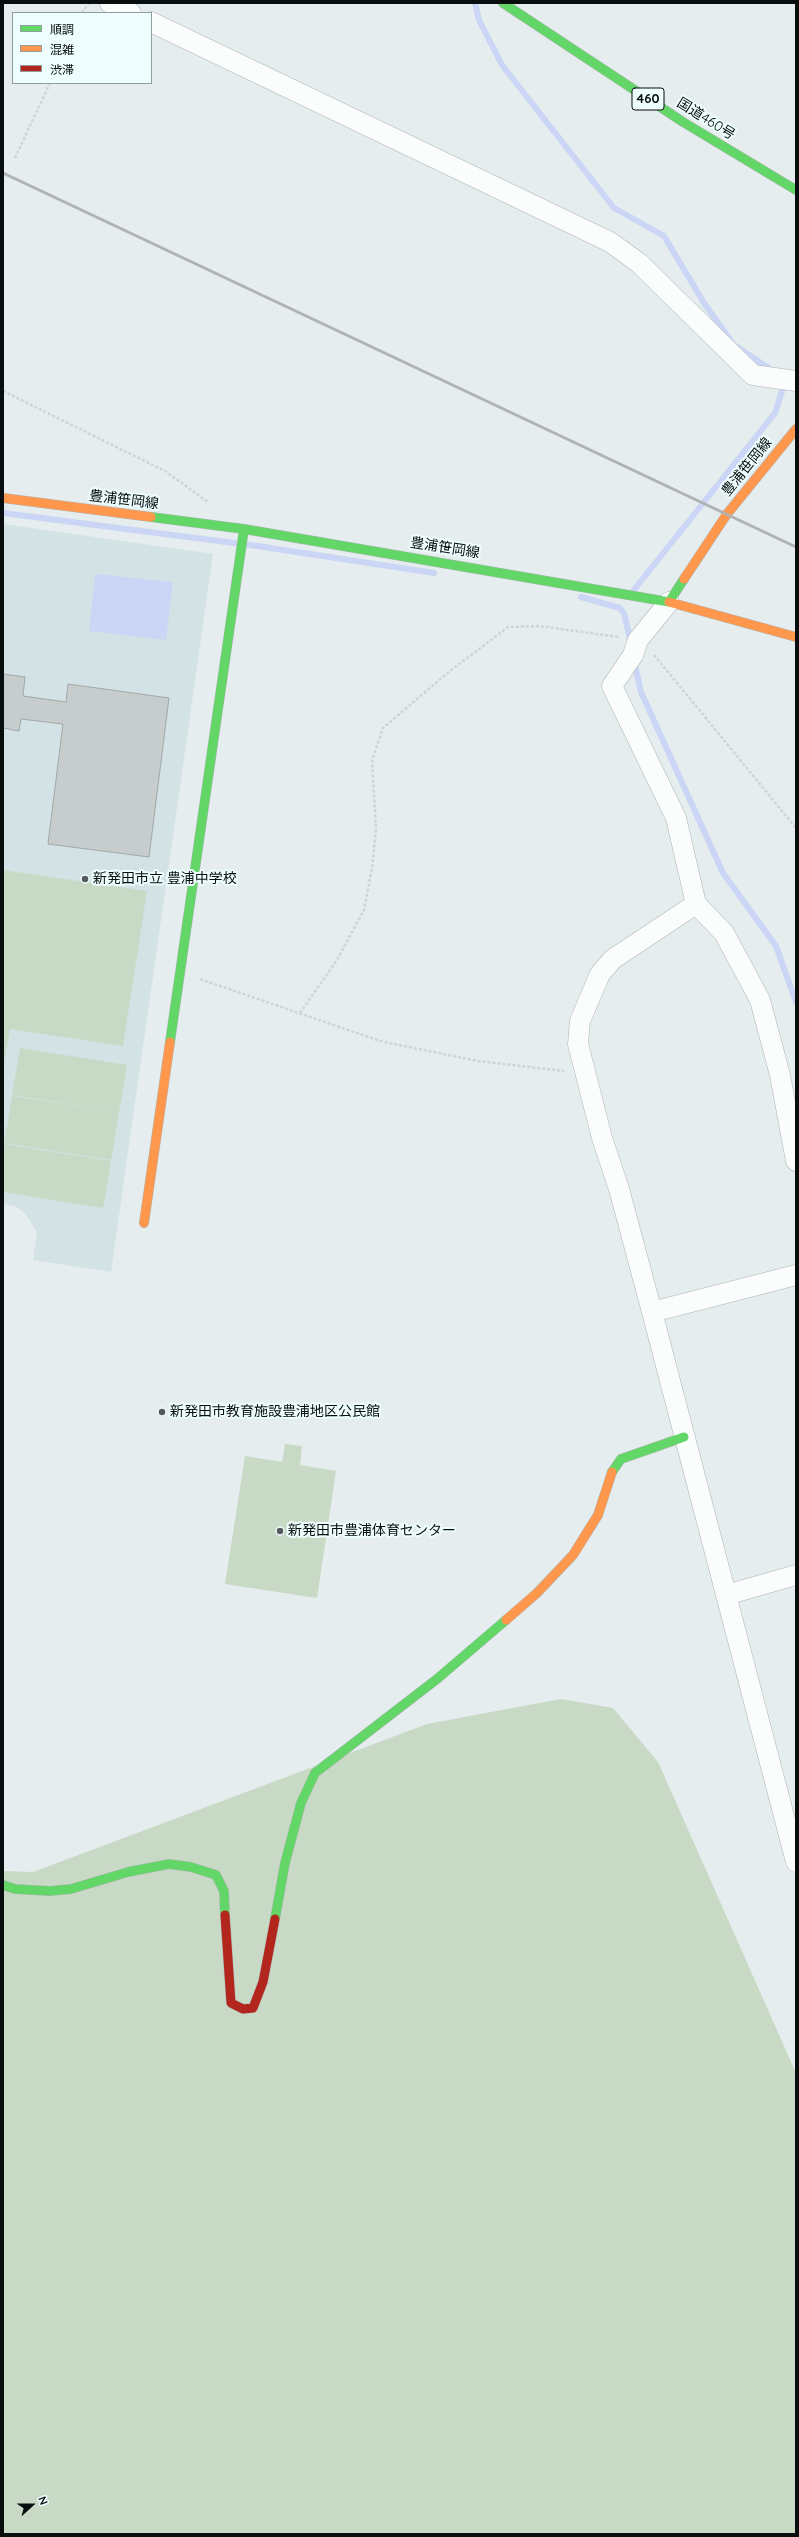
<!DOCTYPE html>
<html>
<head>
<meta charset="utf-8">
<style>
  body { margin:0 }
  #map { position:relative; width:799px; height:2537px; overflow:hidden; background:#e5edee; font-family:Quicksand,"Noto Sans JP",sans-serif }
  canvas { display:block }
  .frame { position:absolute; inset:0; border:4px solid #080d0d; pointer-events:none }
  .legend { position:absolute; left:12px; top:12px; width:140px; height:72px; box-sizing:border-box; background:#eefeff; border:1px solid #929e9e; margin:0; padding:5px 7px; list-style:none; font-size:12px; color:#080d0d }
  .legend li { display:flex; align-items:center; gap:8px; height:20px }
  .legend b { width:20px; border:1px solid #929e9e }
  .north { position:absolute; left:12px; top:2485px; width:40px; height:40px; -webkit-text-stroke:3px #eefeff; paint-order:stroke; rotate:69deg; font-size:11px; font-weight:700; line-height:16px; text-align:center; color:#080d0d }
  .north::after { content:''; display:block; margin:auto; width:14px; height:18px; background:#080d0d; clip-path:polygon(50% 0,100% 100%,50% 72%,0 100%) }
</style>
</head>
<body>
<div id="map">
<canvas width="799" height="2537"></canvas>
<div class="frame"></div>
<ul class="legend">
<li><b style="height:5px;background:#63d668"></b>順調</li>
<li><b style="height:5px;background:#ff974d"></b>混雑</li>
<li><b style="height:5px;background:#b3261e"></b>渋滞</li>
</ul>
<div class="north">N</div>
</div>
<script>
const ctx = document.querySelector('canvas').getContext('2d');
ctx.lineJoin = 'round';
function fill(path, color) { ctx.fillStyle = color; ctx.fill(path, 'evenodd'); }
const poly = rows => new Path2D(rows.map(r => 'M' + r).join(''));
function trace(path, color, width, dash) { ctx.strokeStyle = color; ctx.lineWidth = width; ctx.lineCap = dash ? 'butt' : 'round'; ctx.setLineDash(dash || []); ctx.stroke(path); }
function write(font, color, halo, rows, align = 'center') {
  ctx.font = font + ' Quicksand,"Noto Sans JP",sans-serif'; ctx.lineWidth = 4; ctx.setLineDash([]); ctx.textBaseline = 'middle'; ctx.strokeStyle = halo; ctx.fillStyle = color; for (const [text, x, y, turn = 0] of rows) {
    ctx.save(); ctx.translate(x, y); ctx.rotate((+turn || 0) * Math.PI / 180); ctx.textAlign = isNaN(turn) ? turn : align; if (halo) ctx.strokeText(text, 0, 0); ctx.fillText(text, 0, 0); ctx.restore();
  }
}
const built = poly([
  [3,524,213,554,111,1272,33,1260,37,1232,25,1213,15,1206,3,1204]
]);
const green = poly([
  [3,870,147,891,123,1046,10,1029,3,1069],
  [20,1048,127,1065,119,1112,12,1095],
  [12,1096,119,1112,111,1160,4,1143],
  [4,1144,111,1161,103,1208,3,1192],
  [285,1444,302,1446,300,1465,336,1471,317,1598,225,1584,245,1456,282,1462],
  [561,1699,613,1708,658,1762,796,2073,796,2534,3,2534,3,1871,33,1872,427,1724]
]);
const water = poly([
  [95,574,173,582,166,640,89,631]
]);
const stream = poly([
  [475,3,479,20,502,65,614,208,664,236,704,303,734,345,773,371],
  [3,513,257,546,434,573],
  [633,591,775,413,785,382],
  [581,597,620,608,624,613,631,644],
  [634,661,641,692,723,873,776,946,796,1002]
]);
const building = poly([
  [3,674,25,677,23,696,66,702,68,684,169,698,149,857,48,844,63,724,21,719,19,731,3,728,3,674]
]);
const path = poly([
  [82,13,89,3],
  [15,158,50,83],
  [3,391,165,471,208,502],
  [654,655,796,828],
  [200,979,380,1041,478,1061,564,1071],
  [300,1013,337,960,364,910,372,868,376,829,372,760,383,728,450,671,508,627,539,626,619,637]
]);
const street = poly([
  [110,3,131,13],
  [151,22,610,242,639,263,753,375,796,381],
  [669,602,638,640,633,655,612,686,676,818,696,904,724,933,760,1000,780,1075,796,1161],
  [696,904,613,959,600,974,580,1021,578,1044,602,1138,619,1189,652,1312,796,1862],
  [652,1312,796,1275],
  [726,1595,796,1575]
]);
const fast = poly([
  [503,3,683,122,796,190],
  [151,517,244,529,669,602,684,579],
  [170,1042,244,529],
  [612,1472,621,1459,684,1437],
  [3,1885,15,1889,50,1891,71,1889,128,1872,169,1864,191,1867,216,1875,224,1891,225,1915],
  [275,1919,285,1863,301,1803,315,1773,437,1679,506,1620]
]);
const slow = poly([
  [3,498,151,517],
  [684,579,727,514,796,429],
  [669,602,796,637],
  [144,1223,170,1042],
  [506,1620,537,1593,573,1555,598,1515,612,1472]
]);
const jam = poly([
  [225,1915,231,2003,243,2009,253,2008,263,1982,275,1919]
]);
const rail = poly([
  [3,173,796,547]
]);
const markers = [
  [85,879,4,"#555b5c"],
  [162,1412,4,"#555b5c"],
  [280,1531,4,"#555b5c"]
];
const shields = [
  [648,99,32]
];
const shieldNames = [
  ["460",648,99]
];
const streetNames = [
  ["国道460号",706,119,32],
  ["豊浦笹岡線",747,467,-51],
  ["豊浦笹岡線",124,500,7],
  ["豊浦笹岡線",445,548,9]
];
const poiNames = [
  ["新発田市立 豊浦中学校",93,879],
  ["新発田市教育施設豊浦地区公民館",170,1412],
  ["新発田市豊浦体育センター",288,1531]
];
fill(built, '#d3e2e4');
fill(green, '#c8dac5');
fill(water, '#cbd5f6');
trace(stream, '#cbd5f6', 6);
fill(building, '#c7cdcc');
trace(building, '#a2a8a8', 1);
trace(street, '#afb5b5', 21);
trace(fast, '#afb5b5', 10);
trace(slow, '#afb5b5', 10);
trace(jam, '#afb5b5', 10);
trace(path, '#d2d4d4', 2.5, [3, 2]);
trace(street, '#fbfcfc', 20);
trace(fast, '#63d668', 9);
trace(slow, '#ff974d', 9);
trace(jam, '#b3261e', 9);
trace(rail, '#b1b2b2', 3);
for (const [x, y, r, color] of markers) { const dot = new Path2D(); dot.arc(x, y, r, 0, 2 * Math.PI); ctx.fillStyle = color; ctx.fill(dot); trace(dot, '#eefeff', 1.5); }
for (const [x, y, w] of shields) { const box = new Path2D(); box.roundRect(x - w / 2, y - 11, w, 22, 3); ctx.fillStyle = '#eefeff'; ctx.fill(box); trace(box, '#080d0d', 1); }
write('bold 13px', '#080d0d', null, shieldNames);
write('14px', '#080d0d', '#eefeff', streetNames);
write('14px', '#080d0d', '#eefeff', poiNames, 'left');
</script>
</body>
</html>
